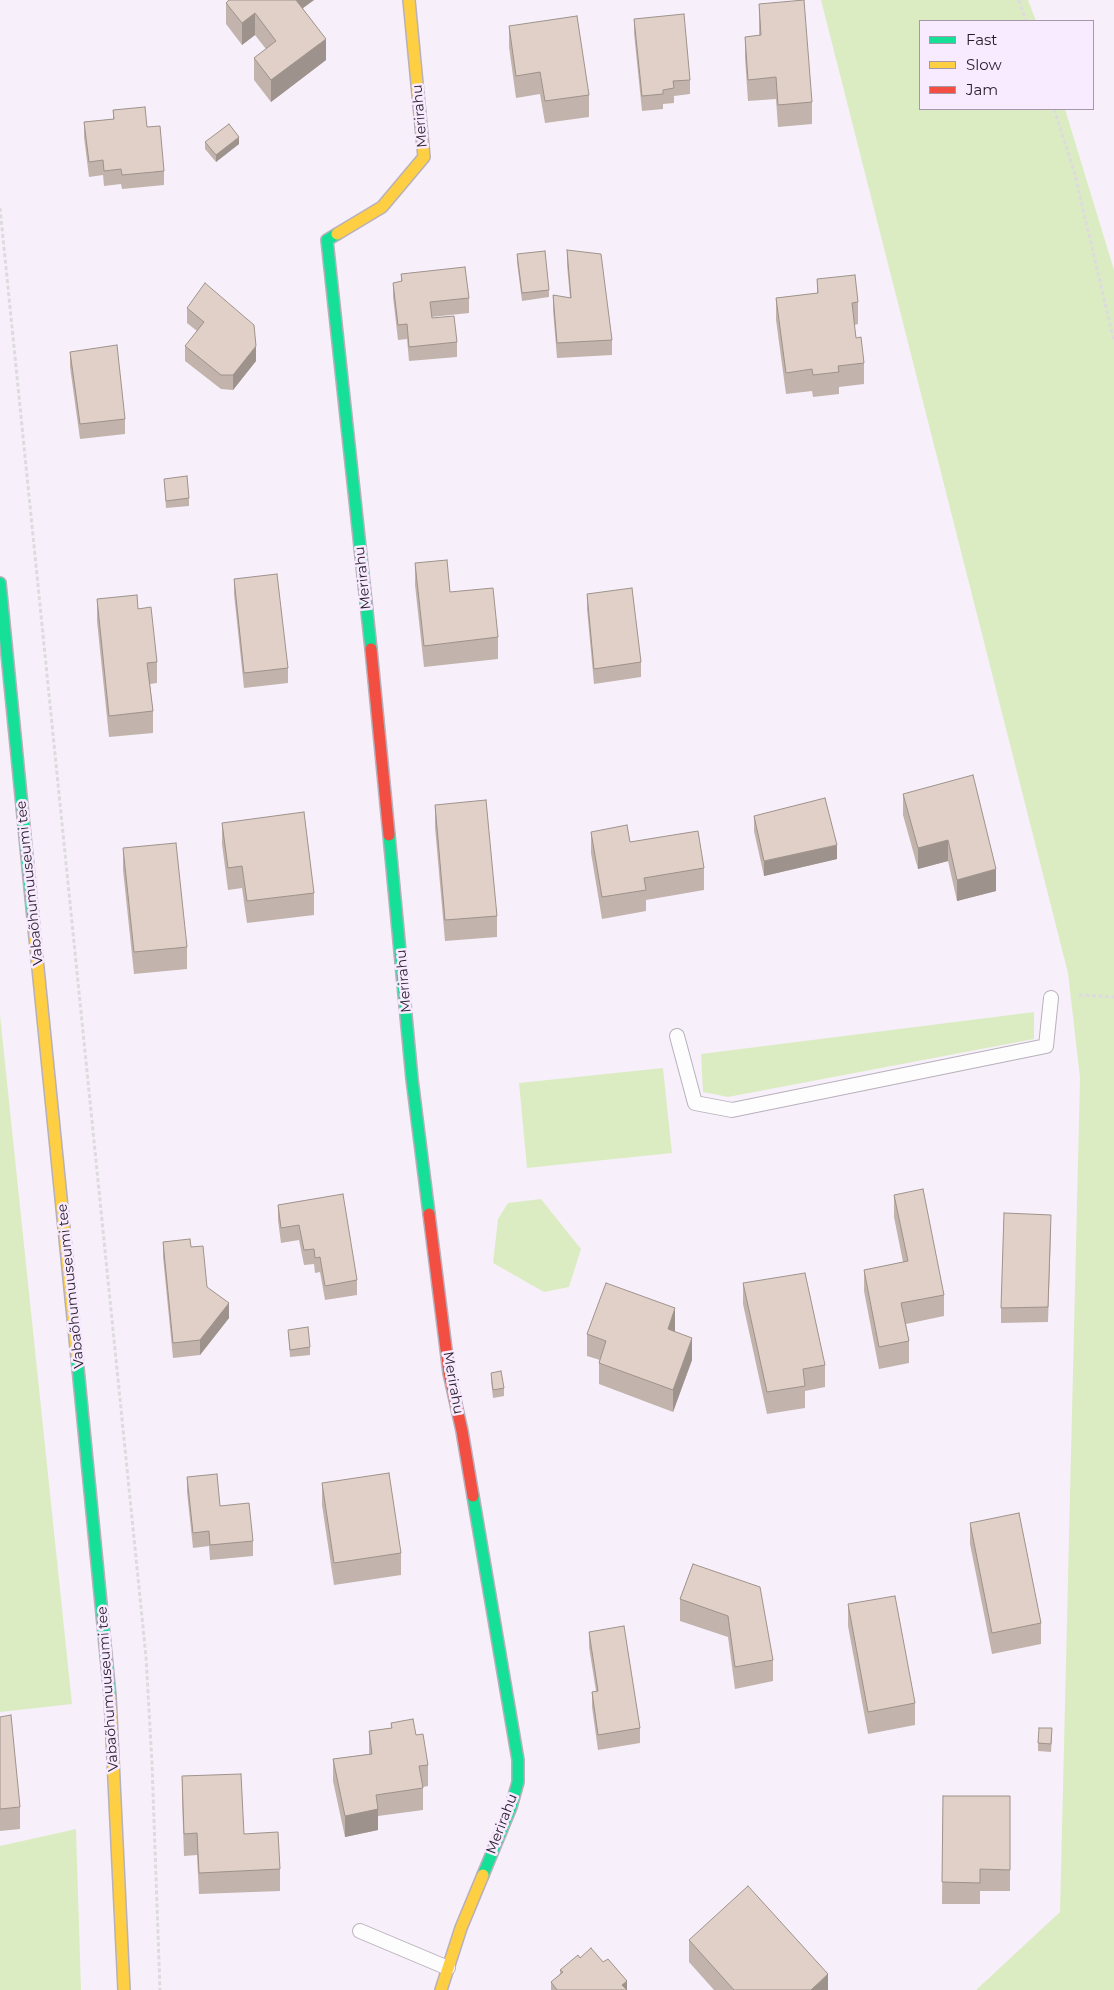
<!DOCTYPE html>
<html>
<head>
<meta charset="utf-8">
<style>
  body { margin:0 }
  #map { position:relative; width:1114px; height:1990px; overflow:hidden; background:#f7f0fa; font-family:Montserrat,sans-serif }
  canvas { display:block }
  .legend { position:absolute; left:919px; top:20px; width:175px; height:90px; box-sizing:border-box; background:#f9ebff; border:1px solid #a599a9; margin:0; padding:6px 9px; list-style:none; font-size:15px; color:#261d29 }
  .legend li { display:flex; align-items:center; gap:10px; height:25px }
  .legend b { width:25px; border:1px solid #a599a9 }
</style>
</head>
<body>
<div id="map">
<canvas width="1114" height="1990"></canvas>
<ul class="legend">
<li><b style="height:6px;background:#16e098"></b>Fast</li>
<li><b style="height:6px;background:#ffcf43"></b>Slow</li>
<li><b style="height:6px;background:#f24e42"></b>Jam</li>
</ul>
</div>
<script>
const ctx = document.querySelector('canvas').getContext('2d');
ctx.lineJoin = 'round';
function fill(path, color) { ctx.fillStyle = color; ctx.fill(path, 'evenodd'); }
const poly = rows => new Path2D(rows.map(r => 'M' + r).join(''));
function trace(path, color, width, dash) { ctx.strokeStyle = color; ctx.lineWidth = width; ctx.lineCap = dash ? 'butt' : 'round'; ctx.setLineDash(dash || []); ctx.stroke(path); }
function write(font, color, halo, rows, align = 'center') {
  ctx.font = font + ' Montserrat,sans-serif'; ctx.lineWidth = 5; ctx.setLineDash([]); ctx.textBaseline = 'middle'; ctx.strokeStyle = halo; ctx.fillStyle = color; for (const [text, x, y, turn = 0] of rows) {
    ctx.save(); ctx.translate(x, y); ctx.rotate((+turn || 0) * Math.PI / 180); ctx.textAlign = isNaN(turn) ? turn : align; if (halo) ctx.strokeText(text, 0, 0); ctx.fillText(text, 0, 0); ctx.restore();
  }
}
const green = poly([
  [821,0,1028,0,1036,21,920,21,920,109,1065,109,1114,270,1114,1990,976,1990,1060,1912,1080,1078,1068,973],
  [1034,1012,1034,1039,728,1097,703,1092,701,1054],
  [0,1015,72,1704,0,1712],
  [663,1068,672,1153,527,1168,519,1083],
  [541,1199,581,1249,569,1287,544,1292,493,1263,498,1219,508,1203],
  [76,1829,81,1990,0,1990,0,1846]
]);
const path = poly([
  [1019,0,1026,21],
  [1054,109,1074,171,1114,341],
  [0,208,146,1657,152,1763,160,1990],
  [1079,995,1114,997]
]);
const lane = poly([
  [677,1036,695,1103,732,1110,1046,1046,1051,998],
  [360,1931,448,1968]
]);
const fast = poly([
  [337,234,327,240,371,649],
  [0,583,34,928],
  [389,835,412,1079,429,1214],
  [77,1358,110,1696],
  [473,1496,518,1760,518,1782,511,1807,483,1875]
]);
const slow = poly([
  [337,234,382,207,424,157,409,0],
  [34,928,77,1358],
  [110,1696,124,1990],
  [441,1990,461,1928,483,1875]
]);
const jam = poly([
  [371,649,389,835],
  [429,1214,449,1373,462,1431,473,1496]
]);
const wall = poly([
  [229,0,314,0,303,8,326,60,271,102,254,80,254,58,266,49,255,35,242,45,226,24,226,3],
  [759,4,812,102,812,124,778,127,776,99,748,101,745,58,745,37,759,35],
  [634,19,690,80,690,94,674,96,674,103,663,104,663,109,642,111,634,33],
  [509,26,589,95,589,117,545,123,540,94,516,98,509,47],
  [113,110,147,127,164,171,164,185,122,189,121,184,104,186,103,175,89,177,84,137,84,122,113,119],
  [205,142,239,144,216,162,205,149],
  [567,250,612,340,612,355,557,358,553,310,553,295,570,298,567,265],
  [517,254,549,290,549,297,522,301,517,262],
  [401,274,469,298,469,313,431,317,432,318,457,342,457,357,409,361,407,339,398,340,393,297,393,283,401,282],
  [817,279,858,302,858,324,854,325,856,338,864,363,864,384,839,387,839,394,813,397,812,391,786,394,776,320,776,298,817,293],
  [187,308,256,361,233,390,221,389,185,361,185,346,197,331,187,323],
  [70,352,125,419,125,434,80,439,70,367],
  [164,479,189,498,189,506,166,508],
  [415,563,450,592,498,637,498,659,424,667,415,585],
  [234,579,288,668,288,683,244,688,234,594],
  [587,594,641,662,641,677,594,684,587,609],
  [97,599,138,609,157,662,157,683,150,684,153,711,153,733,109,737,97,621],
  [903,794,996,891,957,901,948,861,918,869,903,815],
  [435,805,497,916,497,937,445,941,435,827],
  [754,816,837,859,764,876,754,831],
  [222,823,314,893,314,915,247,923,242,888,228,890,222,844],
  [591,832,630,842,704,868,704,890,646,900,646,911,602,919,591,853],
  [123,848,187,947,187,969,134,974,123,870],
  [894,1195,944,1295,944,1316,906,1324,909,1341,909,1363,879,1369,864,1291,864,1270,903,1262,894,1217],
  [278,1205,357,1280,357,1295,325,1300,320,1272,315,1273,314,1264,304,1265,299,1240,281,1243,278,1220],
  [1051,1230,1048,1322,1001,1323,1001,1308],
  [163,1242,191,1247,207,1287,229,1318,200,1355,173,1358,163,1257],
  [743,1283,825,1365,825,1387,805,1391,805,1408,767,1414,743,1304],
  [288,1330,310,1347,310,1355,290,1357],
  [675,1330,675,1332,692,1360,673,1412,599,1384,599,1363,600,1360,587,1356,587,1334],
  [491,1373,504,1388,504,1396,493,1398,491,1380],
  [187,1477,220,1506,253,1541,253,1556,210,1560,209,1546,193,1548,187,1492],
  [322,1483,401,1553,401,1575,334,1585,322,1505],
  [970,1523,1041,1623,1041,1644,992,1654,970,1544],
  [693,1564,773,1660,773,1681,735,1689,728,1637,680,1621,680,1599],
  [848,1604,915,1703,915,1725,868,1734,848,1626],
  [589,1632,640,1728,640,1743,598,1750,592,1707,592,1692,596,1691,589,1647],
  [0,1717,20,1807,20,1829,0,1831],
  [391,1723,416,1735,428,1765,428,1786,423,1787,423,1810,378,1816,378,1830,345,1837,333,1781,333,1759,369,1754,369,1731,391,1728],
  [1052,1736,1051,1752,1038,1751,1038,1743],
  [182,1776,280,1869,280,1891,199,1894,197,1855,184,1856,182,1798],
  [943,1796,1010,1796,1010,1891,980,1891,980,1904,942,1904],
  [689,1940,828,1990,714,1990,689,1962],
  [580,1958,627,1990,551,1990,551,1982,560,1974,560,1970]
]);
const shadedWall = poly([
  [292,0,314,0,292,16],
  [255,13,255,35,242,45,242,23],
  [326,39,326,60,271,102,271,80],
  [239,137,239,144,216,162,216,155],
  [256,346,256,361,233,390,233,375],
  [948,840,948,861,918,869,918,848],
  [837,845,837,859,764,876,764,861],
  [996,869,996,891,957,901,957,880],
  [229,1303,229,1318,200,1355,200,1340],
  [675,1308,675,1330,668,1351,668,1329],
  [692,1338,692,1360,673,1412,673,1390],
  [378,1809,378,1830,345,1837,345,1816],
  [828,1974,828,1990,811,1990],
  [627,1981,627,1990,622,1985]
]);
const building = poly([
  [229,0,296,0,326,39,271,80,254,58,276,41,255,13,242,23,226,3,229,0],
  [804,0,812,102,778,105,776,77,748,80,745,37,761,35,759,4,804,0],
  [684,14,690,80,673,81,674,88,663,90,663,94,642,96,634,19,684,14],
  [577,16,589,95,545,101,540,72,516,76,509,26,577,16],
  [145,107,147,127,160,126,164,171,122,175,121,169,104,171,103,160,89,162,84,122,114,119,113,110,145,107],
  [229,124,239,137,216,155,205,142,229,124],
  [567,250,601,254,612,340,557,343,553,295,571,298,567,250],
  [545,251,549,290,522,293,517,254,545,251],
  [465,267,469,298,430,302,432,318,454,316,457,342,409,347,407,324,398,325,393,283,402,281,401,274,465,267],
  [855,275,858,302,852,303,856,338,861,337,864,363,838,366,839,372,813,375,812,369,786,373,776,298,818,293,817,279,855,275],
  [205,283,254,325,256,346,233,375,221,375,185,346,204,322,187,308,205,283],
  [117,345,125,419,80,424,70,352,117,345],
  [187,476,189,498,166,501,164,479,187,476],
  [447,560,450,592,493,588,498,637,424,646,415,563,447,560],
  [277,574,288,668,244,673,234,579,277,574],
  [632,588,641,662,594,669,587,594,632,588],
  [137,595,138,609,151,607,157,662,147,663,153,711,109,716,97,599,137,595],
  [973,775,996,869,957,880,948,840,918,848,903,794,973,775],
  [825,798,837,845,764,861,754,816,825,798],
  [486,800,497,916,445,920,435,805,486,800],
  [304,812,314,893,247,901,242,866,228,868,222,823,304,812],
  [627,825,630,842,698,831,704,868,644,878,646,890,602,897,591,832,627,825],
  [176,843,187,947,134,952,123,848,176,843],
  [923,1189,944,1295,901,1303,909,1341,879,1347,864,1270,908,1261,894,1195,923,1189],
  [343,1194,357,1280,325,1286,320,1257,315,1258,314,1249,304,1250,299,1225,281,1228,278,1205,343,1194],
  [1004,1213,1051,1215,1048,1307,1001,1308,1004,1213],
  [190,1239,191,1247,203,1246,207,1287,229,1303,200,1340,173,1343,163,1242,190,1239],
  [805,1273,825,1365,803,1369,805,1386,767,1392,743,1283,805,1273],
  [606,1283,675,1308,668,1329,692,1338,673,1390,599,1363,606,1341,587,1334,606,1283],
  [308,1327,310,1347,290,1350,288,1330,308,1327],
  [501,1371,504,1388,493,1390,491,1373,501,1371],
  [389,1473,401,1553,334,1563,322,1483,389,1473],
  [217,1474,220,1506,249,1503,253,1541,210,1545,209,1531,193,1533,187,1477,217,1474],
  [1019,1513,1041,1623,992,1633,970,1523,1019,1513],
  [693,1564,760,1587,773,1660,735,1667,728,1616,680,1599,693,1564],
  [895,1596,915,1703,868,1712,848,1604,895,1596],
  [624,1626,640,1728,598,1735,592,1692,598,1691,589,1632,624,1626],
  [11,1715,20,1807,0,1809,0,1717,11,1715],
  [413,1719,416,1735,423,1734,428,1765,419,1766,423,1788,376,1795,378,1809,345,1816,333,1759,372,1754,369,1731,392,1728,391,1723,413,1719],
  [1039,1728,1052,1728,1051,1744,1038,1743,1039,1728],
  [241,1774,244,1834,278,1832,280,1869,199,1873,197,1833,184,1834,182,1776,241,1774],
  [943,1796,1010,1796,1010,1870,980,1869,980,1883,942,1882,943,1796],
  [748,1886,828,1974,811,1990,734,1990,689,1940,748,1886],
  [591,1948,603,1962,608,1959,627,1981,622,1985,627,1990,557,1990,551,1982,563,1972,560,1970,578,1955,580,1958,591,1948]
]);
const streetNames = [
  ["Merirahu",420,116,-95],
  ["Merirahu",363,578,-96],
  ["Vabaõhumuuseumi tee",30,883,-96],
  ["Merirahu",404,981,-95],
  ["Vabaõhumuuseumi tee",71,1286,-96],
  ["Merirahu",453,1383,80],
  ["Vabaõhumuuseumi tee",108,1689,-94],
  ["Merirahu",502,1824,-69]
];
fill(green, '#dcecc2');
trace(lane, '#b8b0bb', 16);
trace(fast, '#b8b0bb', 14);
trace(slow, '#b8b0bb', 14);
trace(jam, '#b8b0bb', 14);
trace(path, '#dddbde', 3, [4, 2.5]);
trace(lane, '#fefdfe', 14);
trace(fast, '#16e098', 11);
trace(slow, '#ffcf43', 11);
trace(jam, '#f24e42', 11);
fill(wall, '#c2b3ac');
fill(shadedWall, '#9e928c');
fill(building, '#e1d0c8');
trace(building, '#9e928c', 1);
write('14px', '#261d29', '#f9ebff', streetNames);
</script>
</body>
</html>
